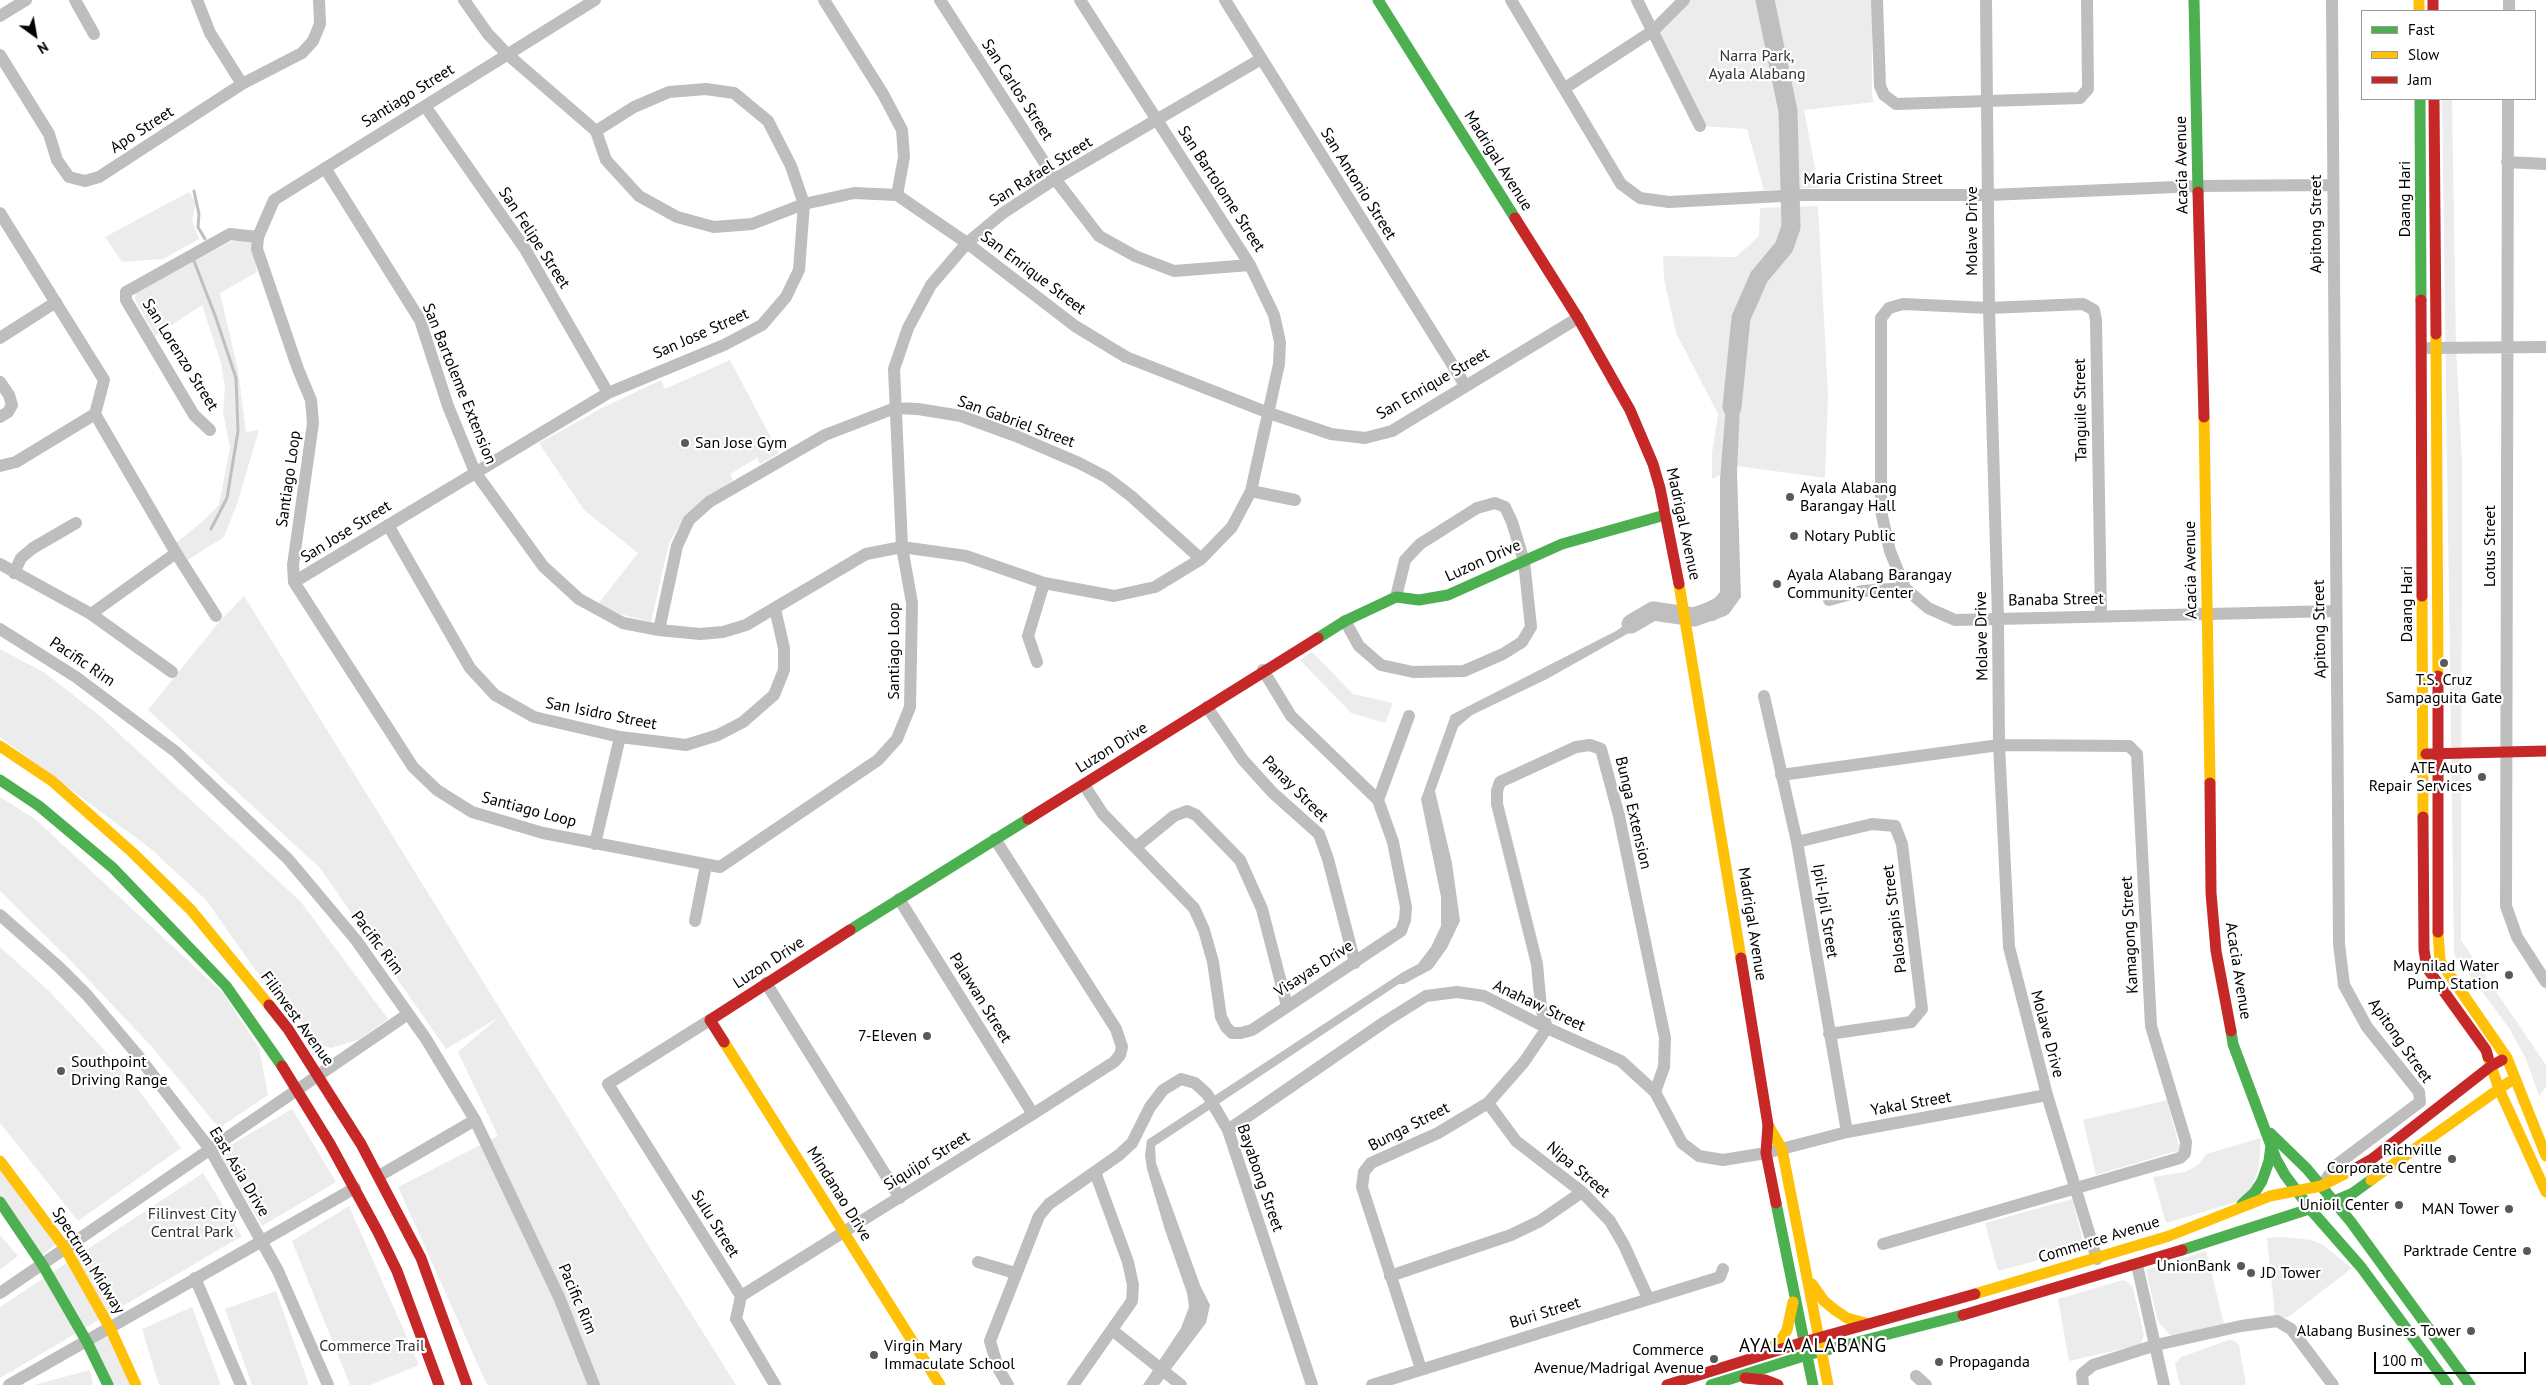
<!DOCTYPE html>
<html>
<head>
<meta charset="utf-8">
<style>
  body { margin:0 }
  #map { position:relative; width:2546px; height:1385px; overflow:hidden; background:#fff; font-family:"PT Sans",sans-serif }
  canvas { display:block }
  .legend { position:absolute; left:2361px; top:10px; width:175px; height:90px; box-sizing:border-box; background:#fff; border:1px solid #999; margin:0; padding:6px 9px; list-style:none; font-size:15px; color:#000 }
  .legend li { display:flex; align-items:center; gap:10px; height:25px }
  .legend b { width:25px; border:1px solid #999 }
  .north { position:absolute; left:10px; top:10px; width:50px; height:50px; -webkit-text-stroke:4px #fff; paint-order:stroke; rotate:148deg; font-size:14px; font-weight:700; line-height:20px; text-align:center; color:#000 }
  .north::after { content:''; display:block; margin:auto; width:18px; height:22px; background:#000; clip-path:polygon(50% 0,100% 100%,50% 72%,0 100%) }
  .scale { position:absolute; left:2374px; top:1352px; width:152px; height:22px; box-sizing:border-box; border:2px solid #000; border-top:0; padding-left:6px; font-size:15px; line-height:18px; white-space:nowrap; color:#000; -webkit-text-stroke:4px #fff; paint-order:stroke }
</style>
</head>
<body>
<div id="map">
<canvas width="2546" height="1385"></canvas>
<ul class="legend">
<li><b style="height:6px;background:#4caf50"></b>Fast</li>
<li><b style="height:6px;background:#ffc107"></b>Slow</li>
<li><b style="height:6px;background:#c62828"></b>Jam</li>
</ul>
<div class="north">N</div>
<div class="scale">100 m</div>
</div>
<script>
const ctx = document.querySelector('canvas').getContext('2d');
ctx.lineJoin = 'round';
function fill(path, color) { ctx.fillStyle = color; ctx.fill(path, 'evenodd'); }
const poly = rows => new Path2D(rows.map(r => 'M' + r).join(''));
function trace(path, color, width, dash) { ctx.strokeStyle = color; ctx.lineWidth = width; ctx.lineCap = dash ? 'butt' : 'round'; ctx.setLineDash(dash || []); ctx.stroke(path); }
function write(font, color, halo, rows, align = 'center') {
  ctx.font = font + ' "PT Sans",sans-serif'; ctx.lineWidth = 4.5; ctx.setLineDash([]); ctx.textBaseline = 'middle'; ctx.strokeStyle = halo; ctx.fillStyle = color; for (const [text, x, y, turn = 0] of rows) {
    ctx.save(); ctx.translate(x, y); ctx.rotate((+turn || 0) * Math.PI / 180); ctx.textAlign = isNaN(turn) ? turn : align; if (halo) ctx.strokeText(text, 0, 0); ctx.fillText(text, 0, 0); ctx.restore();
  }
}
const green = poly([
  [1685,0,1872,0,1872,96,1874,102,1804,110,1819,188,1764,190,1747,129,1700,126,1655,30],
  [2442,99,2452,99,2456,345,2462,463,2461,940,2546,1065,2546,1086,2539,1096,2526,1059,2509,1028,2454,954],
  [189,192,196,203,192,220,199,239,163,259,122,262,105,237],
  [1818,206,1828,396,1825,478,1737,466,1712,479,1712,453,1718,414,1676,333,1664,279,1663,256,1736,257,1759,236,1760,208],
  [244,239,251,240,257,272,220,293,238,370,246,432,259,430,237,504,224,537,186,561,175,544,203,521,219,505,230,447,223,412,225,388,221,363,202,305,155,336,135,299,136,293,203,256,232,241],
  [730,360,779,453,760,464,757,458,730,474,733,480,687,513,669,543,651,622,620,614,599,603,638,553,584,510,539,443,602,408,661,380,665,389],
  [244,596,503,1014,736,1385,487,1385,398,1187,498,1136,458,1052,499,1017,446,1049,320,868,148,710,220,621],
  [0,649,45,673,100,716,301,902,388,1019,360,1039,331,1048,321,1045,254,968,206,900,151,849,0,737],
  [1312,652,1353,694,1393,703,1385,723,1351,713,1300,660],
  [0,797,35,819,223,993,259,1048,268,1095,219,1128,151,1046,70,960,0,891],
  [0,947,50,992,99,1044,144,1097,181,1148,78,1221,0,1123],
  [2167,1100,2180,1150,2096,1175,2083,1120],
  [292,1109,336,1182,262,1226,219,1152],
  [2261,1138,2259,1166,2251,1190,2236,1202,2166,1223,2153,1177,2185,1172,2198,1165,2206,1154],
  [0,1169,56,1244,41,1256,0,1197],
  [203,1173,242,1236,0,1378,0,1307],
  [2072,1199,2085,1248,1998,1271,1985,1223],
  [349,1206,419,1365,370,1385,350,1385,292,1241],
  [0,1235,18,1256,0,1270],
  [2282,1237,2311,1240,2323,1245,2352,1268,2287,1318,2275,1315,2267,1238],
  [2206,1251,2224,1324,2177,1337,2170,1335,2158,1322,2146,1270],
  [2123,1280,2128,1282,2133,1288,2144,1335,2140,1345,2069,1361,2058,1299],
  [276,1291,309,1385,252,1385,225,1309],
  [192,1307,221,1385,159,1385,142,1329],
  [109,1335,131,1385,112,1385,92,1343],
  [2229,1340,2235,1341,2239,1345,2246,1385,2180,1385,2175,1364,2181,1357],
  [90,1370,93,1385,34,1385]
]);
const water = poly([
  [1728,380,1741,382,1737,473,1741,597,1731,611,1714,621,1703,620,1701,605,1715,598,1720,592,1720,479],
  [1678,610,1676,620,1658,619,1627,634,1547,679,1472,715,1458,727,1435,791,1452,863,1460,921,1447,948,1432,969,1404,984,1399,984,1155,1146,1156,1163,1200,1285,1210,1305,1206,1323,1159,1385,1143,1385,1181,1328,1189,1307,1187,1293,1165,1230,1147,1169,1145,1155,1147,1140,1403,972,1418,964,1431,947,1441,926,1441,897,1421,799,1451,715,1616,631,1642,613]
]);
const stream = poly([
  [194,191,199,214,198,227,205,239],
  [194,261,216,318,236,378,238,431,227,498,211,529]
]);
const river = poly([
  [1732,407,1741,318,1759,277,1784,247,1791,227,1788,111,1765,0],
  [1631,624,1653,611,1694,617,1722,607,1723,603]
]);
const street = poly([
  [75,0,94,34],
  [197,0,210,33,242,84],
  [464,0,488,34,507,54,596,131,606,160,639,196,677,217,714,227,752,224,804,204,854,193,897,195,967,243,1075,326,1126,357,1269,413,1331,434,1365,438,1392,431,1578,318],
  [595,0,274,200,258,237,257,249,298,369,311,400,313,423,293,565,294,582,413,767,437,790,472,812,543,833,720,867,878,760,897,739,910,707,912,603,902,547,894,369,908,328,931,285,967,243,1003,213,1055,179,1261,59],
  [824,0,883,94,902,130,904,157,897,195],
  [940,0,1055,179,1099,236,1135,256,1174,271,1250,265],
  [1225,0,1465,385],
  [1511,0,1621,184,1640,198,1669,202,1800,195,1989,195,2199,186,2332,185],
  [1637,0,1700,126],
  [1877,0,1880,86,1884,95,1896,104,2080,98,2088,89,2087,0],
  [1986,0,1989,308,1998,618,1999,745,2009,947,2047,1095,2097,1259],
  [2509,11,2509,0],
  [0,16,26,0],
  [0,55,49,134,57,160,69,177,85,181,99,177,242,84,302,53,313,41,320,24,319,0],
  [1565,88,1654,30,1684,0],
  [2508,99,2506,906,2517,937,2546,982],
  [425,106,525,249,608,393],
  [2507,162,2546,164],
  [325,168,420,320,448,406,475,472,543,566,579,599,623,623,659,630,700,634,723,632,746,625,866,554,902,547,966,556,1044,583,1114,596,1155,587,1201,559,1232,527,1251,491,1279,364,1280,342,1274,315,1250,265,1080,0],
  [0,213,104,380,95,414],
  [0,338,56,302],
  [2429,348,2546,347],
  [0,382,9,395,12,405,8,412,0,417],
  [95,414,176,553,216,616],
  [210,430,194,415,126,300,126,292,230,234,258,237],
  [0,466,16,462,95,414],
  [1251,491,1295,500],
  [388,525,470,668,495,695,534,717,620,737,686,745,718,735,743,722,774,695,784,670,784,648,775,609],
  [0,564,91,614,172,672],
  [14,573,21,558,33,548,76,523],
  [294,582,608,393,724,345,762,325,786,297,799,270,804,204,791,166,768,121,734,93,706,89,669,92,634,107,596,131],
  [1829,600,1862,591,1905,588],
  [91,614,176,553],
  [2101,615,2096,320,2094,310,2083,304,1989,308,1903,304,1889,308,1881,318,1881,511,1890,551,1905,588,1928,608,1955,620,2336,611],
  [1345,621,1359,646,1381,665,1413,672,1464,671,1503,654,1522,642,1531,627,1524,561,1512,522,1505,507,1495,503,1477,508,1420,544,1405,560,1396,597],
  [0,629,76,677,176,752,288,859,356,940,426,1039,475,1120,559,1297,594,1385],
  [659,630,677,546,689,520,709,502,825,435,895,408,918,409,961,416,1016,436,1079,463,1106,477,1131,496,1201,559],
  [1037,662,1028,636,1044,583],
  [1764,696,1797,842,1847,1132],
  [1207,707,1243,760,1273,793,1319,834,1328,859,1355,963],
  [1781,775,1999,745,2129,746,2137,754,2151,1026,2186,1142,2185,1153,2180,1158,1883,1244],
  [1084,785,1103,814,1194,908,1204,930,1213,962,1221,1017,1226,1027,1232,1033,1241,1033,1252,1030,1401,931,1405,920,1406,907,1393,842,1378,800,1291,716,1263,670],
  [1378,800,1409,716],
  [1797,842,1872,824,1895,826,1902,844,1922,1009,1911,1022,1829,1034],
  [595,844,620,737],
  [1136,847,1174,816,1187,811,1196,815,1240,860,1262,909,1287,1006],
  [899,899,1033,1114],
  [0,915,59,967,87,995,135,1052,210,1149,278,1271,328,1385],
  [695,921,706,865],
  [766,983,900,1198],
  [710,1020,608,1084,741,1296,736,1319,775,1385],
  [1488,1103,1516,1141,1582,1192,1610,1221,1624,1245,1648,1298],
  [1228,1130,1386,1021,1426,996,1457,992,1484,996,1547,1028,1621,1061,1655,1092,1682,1143,1699,1156,1723,1160,1766,1153,1847,1132,2047,1095],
  [379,1176,475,1120],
  [2323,1184,2335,1166,2420,1102,2419,1092,2367,1027,2344,985,2339,944,2332,0],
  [978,1262,1015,1273],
  [2137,1265,2164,1385],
  [1390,1276,1511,1235,1540,1221,1582,1192],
  [195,1278,241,1385],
  [0,1293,408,1014],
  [741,1296,1033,1114,1114,1062,1120,1055,1122,1047,1116,1029,995,839],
  [1112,1330,1181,1385],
  [1421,1369,1362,1187,1364,1172,1371,1163,1438,1133,1488,1103,1524,1062,1547,1028,1541,1008,1537,964,1497,804,1497,791,1500,782,1576,747,1590,745,1601,749,1619,816,1665,1038,1664,1067,1655,1092],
  [1916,1376,1926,1385],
  [9,1385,355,1188],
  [1008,1385,998,1368,990,1341,1039,1216,1049,1204,1119,1155,1132,1143,1150,1107,1163,1090,1181,1079,1195,1083,1207,1094,1228,1130,1312,1385],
  [1073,1385,1132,1301,1133,1285,1128,1262,1095,1172],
  [1372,1385,1720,1277,1723,1269],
  [2083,1385,2082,1374,2093,1365,2156,1345,2241,1326,2277,1321,2291,1329,2333,1385]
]);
const fast = poly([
  [1378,0,1515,218],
  [2194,0,2198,192],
  [2420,99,2421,300],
  [1318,638,1345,621,1396,597,1419,600,1448,595,1562,544,1665,515],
  [0,780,39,806,113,868,226,986,282,1066],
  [850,930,1028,819],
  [2231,1031,2233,1044,2276,1159,2285,1175,2311,1210,2361,1267,2448,1385],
  [2270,1133,2307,1169,2351,1222,2470,1385],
  [0,1202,42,1264,87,1342,108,1385],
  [1776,1203,1813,1385],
  [2242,1204,2255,1192,2262,1181,2269,1161,2271,1145],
  [2182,1250,2334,1201,2353,1193,2371,1180],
  [1711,1385,1807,1355,1963,1315]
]);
const slow = poly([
  [2419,0,2419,11],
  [2436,334,2438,676],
  [2204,417,2210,783],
  [1679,584,1741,958],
  [2422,596,2423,817],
  [0,746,52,781,133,853,191,910,269,1005],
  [2438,932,2440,961,2507,1058,2546,1156],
  [724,1042,940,1385],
  [2488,1057,2499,1089,2546,1192],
  [1768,1125,1782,1149,1828,1385],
  [0,1161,65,1248,110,1328,136,1385],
  [2371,1180,2509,1082],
  [1812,1284,1824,1301,1835,1310,1847,1318,1869,1324],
  [1975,1294,2169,1236,2270,1196,2321,1186,2356,1168],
  [1767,1351,1781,1340,1787,1330,1793,1302]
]);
const jam = poly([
  [2433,0,2433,11],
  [2434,99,2436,334],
  [2198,192,2204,417],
  [1515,218,1578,318,1630,410,1653,464,1660,488,1679,584],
  [2421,300,2422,596],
  [2426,754,2546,751],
  [2210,783,2211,893,2216,951,2231,1031],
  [2423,817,2424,950,2427,968,2486,1050,2488,1057],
  [1028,819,1318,638],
  [2438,932,2438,676],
  [1741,958,1768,1125,1766,1153,1776,1203],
  [269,1005,288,1029,361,1144,421,1258,467,1385],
  [724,1042,710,1020,850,930],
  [282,1066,330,1144,378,1232,397,1271,439,1385],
  [2356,1168,2372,1159,2491,1066,2502,1060],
  [1963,1315,2182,1250],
  [1745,1378,1765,1380,1778,1385],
  [1667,1385,1804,1342,1975,1294]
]);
const markers = [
  [685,443,5,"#595959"],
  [1790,497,5,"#595959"],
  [1794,536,5,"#595959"],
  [1777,584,5,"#595959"],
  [2444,663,5,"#595959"],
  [2482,777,5,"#595959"],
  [2509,975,5,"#595959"],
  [927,1036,5,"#595959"],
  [61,1071,5,"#595959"],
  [2452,1159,5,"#595959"],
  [2399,1205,5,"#595959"],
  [2509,1209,5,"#595959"],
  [2527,1251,5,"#595959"],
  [2241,1266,5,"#595959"],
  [2251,1273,5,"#595959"],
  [2471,1331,5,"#595959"],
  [874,1355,5,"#595959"],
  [1714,1359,5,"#595959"],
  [1939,1362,5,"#595959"]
];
const parkNames = [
  ["Narra Park,",1757,56],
  ["Ayala Alabang",1757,74],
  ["Filinvest City",192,1214],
  ["Central Park",192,1232],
  ["Commerce Trail",372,1346]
];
const streetNames = [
  ["San Carlos Street",1017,90,57],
  ["Santiago Street",408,96,-32],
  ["Apo Street",142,130,-33],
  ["Madrigal Avenue",1498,161,58],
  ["Acacia Avenue",2182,165,-91],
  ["San Rafael Street",1041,172,-32],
  ["Maria Cristina Street",1873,179],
  ["San Antonio Street",1358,184,58],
  ["San Bartolome Street",1221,189,57],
  ["Daang Hari",2405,199,-90],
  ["Apitong Street",2316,224,-90],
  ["Molave Drive",1972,231,-90],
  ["San Felipe Street",534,238,57],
  ["San Enrique Street",1033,273,37],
  ["San Jose Street",701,334,-24],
  ["San Lorenzo Street",180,355,58],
  ["San Bartoleme Extension",459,384,68],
  ["San Enrique Street",1433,384,-30],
  ["Tanguile Street",2081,410,-91],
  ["San Gabriel Street",1016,422,20],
  ["Santiago Loop",289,479,-82],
  ["Madrigal Avenue",1683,524,78],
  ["San Jose Street",346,532,-32],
  ["Lotus Street",2490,546,-90],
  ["Luzon Drive",1483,561,-24],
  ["Acacia Avenue",2191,570,-91],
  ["Banaba Street",2056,600,-1],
  ["Daang Hari",2407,604,-90],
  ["Apitong Street",2320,629,-91],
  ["Molave Drive",1982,636,-91],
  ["Santiago Loop",894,651,-90],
  ["Pacific Rim",82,662,34],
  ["San Isidro Street",601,714,11],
  ["Luzon Drive",1112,748,-32],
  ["Panay Street",1295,789,45],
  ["Santiago Loop",529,810,15],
  ["Bunga Extension",1633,813,77],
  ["Ipil-Ipil Street",1825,911,81],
  ["Palosapis Street",1895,919,-97],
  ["Madrigal Avenue",1752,924,81],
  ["Kamagong Street",2130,935,-93],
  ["Pacific Rim",377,943,53],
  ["Luzon Drive",769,963,-33],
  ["Visayas Drive",1314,969,-33],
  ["Acacia Avenue",2238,971,81],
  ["Palawan Street",980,998,58],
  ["Anahaw Street",1539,1006,25],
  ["Filinvest Avenue",297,1019,54],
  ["Molave Drive",2047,1034,75],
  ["Apitong Street",2400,1041,55],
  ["Yakal Street",1911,1104,-10],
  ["Bunga Street",1409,1127,-27],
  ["Siquijor Street",927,1161,-32],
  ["Nipa Street",1578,1170,40],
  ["East Asia Drive",239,1172,59],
  ["Bayabong Street",1260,1178,71],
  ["Mindanao Drive",839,1194,58],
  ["Sulu Street",715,1224,58],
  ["Commerce Avenue",2099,1240,-17],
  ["Spectrum Midway",88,1261,58],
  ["Pacific Rim",577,1299,67],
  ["Buri Street",1545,1313,-17]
];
const poiNames = [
  ["San Jose Gym",695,443,"left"],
  ["Ayala Alabang",1800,488,"left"],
  ["Barangay Hall",1800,506,"left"],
  ["Notary Public",1804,536,"left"],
  ["Ayala Alabang Barangay",1787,575,"left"],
  ["Community Center",1787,593,"left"],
  ["T.S. Cruz",2444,680,"center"],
  ["Sampaguita Gate",2444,698,"center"],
  ["ATE Auto",2472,768],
  ["Repair Services",2472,786],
  ["Maynilad Water",2499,966],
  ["Pump Station",2499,984],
  ["7-Eleven",917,1036],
  ["Southpoint",71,1062,"left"],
  ["Driving Range",71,1080,"left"],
  ["Richville",2442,1150],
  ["Corporate Centre",2442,1168],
  ["Unioil Center",2389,1205],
  ["MAN Tower",2499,1209],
  ["Parktrade Centre",2517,1251],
  ["UnionBank",2231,1266],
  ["JD Tower",2261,1273,"left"],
  ["Alabang Business Tower",2461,1331],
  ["Virgin Mary",884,1346,"left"],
  ["Immaculate School",884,1364,"left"],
  ["Commerce",1704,1350],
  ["Avenue/Madrigal Avenue",1704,1368],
  ["Propaganda",1949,1362,"left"]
];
const quarterNames = [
  ["AYALA ALABANG",1813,1347]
];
fill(green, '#ececec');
fill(water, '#bfbfbf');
trace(stream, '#bfbfbf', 3);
trace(river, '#bfbfbf', 19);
trace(street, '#bebebe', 12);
trace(fast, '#4caf50', 11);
trace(slow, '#ffc107', 11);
trace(jam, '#c62828', 11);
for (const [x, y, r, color] of markers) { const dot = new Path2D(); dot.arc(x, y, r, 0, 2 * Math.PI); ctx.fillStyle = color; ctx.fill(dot); trace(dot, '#fff', 2); }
write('16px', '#333', '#fff', parkNames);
write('16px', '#000', '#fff', streetNames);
write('16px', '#000', '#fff', poiNames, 'right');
ctx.letterSpacing = '1px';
write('19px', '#000', '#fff', quarterNames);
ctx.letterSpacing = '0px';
</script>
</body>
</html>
